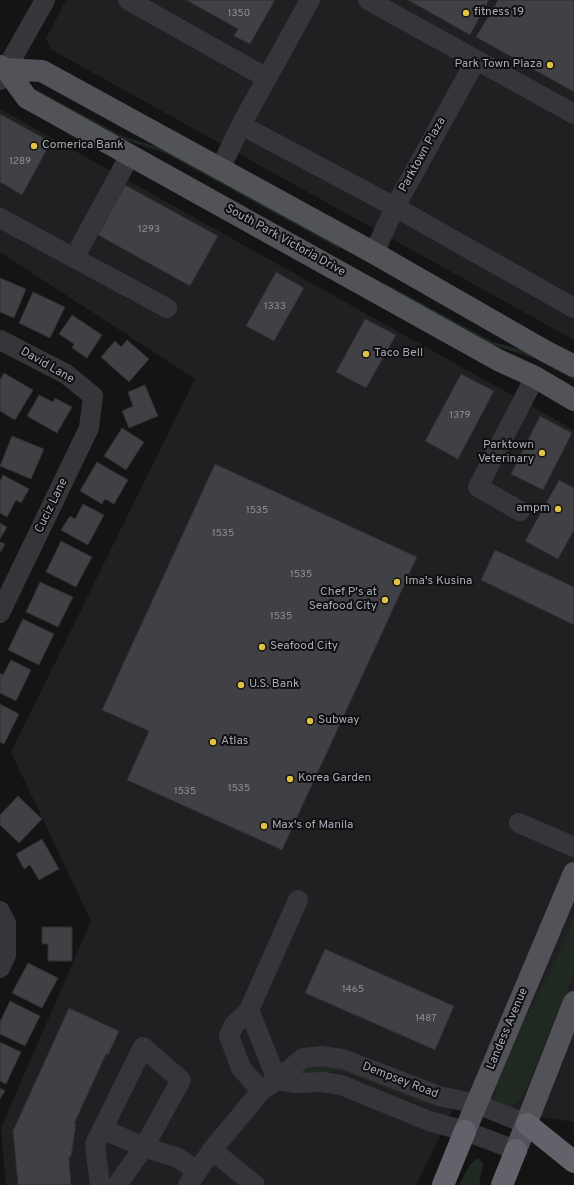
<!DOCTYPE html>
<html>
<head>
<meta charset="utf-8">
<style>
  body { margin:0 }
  canvas { display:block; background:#141415 }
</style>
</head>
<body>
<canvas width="574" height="1185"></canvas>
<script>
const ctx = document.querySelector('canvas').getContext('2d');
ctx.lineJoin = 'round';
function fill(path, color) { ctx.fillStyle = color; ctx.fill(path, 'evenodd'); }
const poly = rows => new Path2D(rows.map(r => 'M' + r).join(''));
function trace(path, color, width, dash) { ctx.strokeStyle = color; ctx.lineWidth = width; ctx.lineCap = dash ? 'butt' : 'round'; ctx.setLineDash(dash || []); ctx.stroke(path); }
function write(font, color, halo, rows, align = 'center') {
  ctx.font = font + ' Overpass,sans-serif'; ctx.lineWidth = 4; ctx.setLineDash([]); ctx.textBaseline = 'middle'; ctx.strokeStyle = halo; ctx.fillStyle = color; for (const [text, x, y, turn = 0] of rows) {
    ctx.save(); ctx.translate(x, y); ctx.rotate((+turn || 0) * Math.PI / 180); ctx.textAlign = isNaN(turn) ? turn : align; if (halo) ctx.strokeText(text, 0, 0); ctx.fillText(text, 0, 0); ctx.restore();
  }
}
const built = poly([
  [66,0,574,0,574,340,52,50,46,39],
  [0,109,574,430,574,1122,547,1118,460,1095,416,1185,6,1185,1,1128,91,921,11,752,195,379,0,252]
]);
const green = poly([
  [35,89,122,136,167,150,340,247,340,249,165,153,117,137,34,90],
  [384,283,493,342,528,352,574,376,574,380,536,359,487,343,384,284],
  [574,916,574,972,526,1089,519,1100,507,1110,495,1101,496,1086,524,1021,557,958],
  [320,1066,338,1067,437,1106,422,1103,353,1075,338,1071,315,1074,290,1072],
  [476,1159,479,1159,483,1163,479,1185,459,1185,469,1166]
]);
const building = poly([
  [186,0,275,0,250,44,234,36,238,29,186,0],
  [408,0,489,0,470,35,408,0],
  [498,0,574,0,574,92,476,37,498,0],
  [0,114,51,142,22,195,0,182,0,114],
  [125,185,218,236,190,286,98,235,125,185],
  [276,272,304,288,274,341,246,326,276,272],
  [0,278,26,289,14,318,0,312,0,278],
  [33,292,65,307,50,338,19,323,33,292],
  [72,315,102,335,87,358,72,348,74,344,59,334,72,315],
  [365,319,396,335,366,388,336,372,365,319],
  [127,340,149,359,129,382,101,357,115,341,121,347,127,340],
  [4,373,33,390,15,420,0,411,0,380,4,373],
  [461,374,494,391,458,459,425,441,461,374],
  [145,385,158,416,129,428,122,411,133,406,128,392,145,385],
  [39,395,53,402,55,398,72,407,57,433,27,416,39,395],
  [540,416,572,433,543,490,511,474,540,416],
  [122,428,144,442,126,470,104,456,122,428],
  [12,436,44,449,31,479,0,466,12,436],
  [97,462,128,480,114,504,105,499,102,504,80,491,97,462],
  [215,464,417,557,282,850,127,780,149,731,102,710,215,464],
  [3,475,29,489,21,503,16,500,7,517,0,513,0,481,3,475],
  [559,480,574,488,574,530,558,559,525,541,559,480],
  [83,504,104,515,88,545,61,530,70,516,75,519,83,504],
  [0,523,7,527,0,539,0,523],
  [61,541,92,557,76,587,46,572,61,541],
  [0,542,5,544,0,553,0,542],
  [495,550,574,587,574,625,481,580,495,550],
  [40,582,73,597,58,627,26,612,40,582],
  [23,619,54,634,39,665,8,650,23,619],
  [11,660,31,670,16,701,0,693,0,673,3,675,11,660],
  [0,704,19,714,4,744,0,742,0,704],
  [18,796,42,819,19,843,0,825,0,815,18,796],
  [42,839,59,869,39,880,30,865,24,869,16,854,42,839],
  [42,927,72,927,72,961,48,961,48,944,42,944,42,927],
  [325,949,454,1006,435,1050,305,993,325,949],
  [28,963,58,978,42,1008,12,993,28,963],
  [10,1001,40,1016,25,1046,0,1034,0,1022,10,1001],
  [69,1008,119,1031,108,1055,106,1054,74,1124,76,1124,71,1157,69,1157,71,1185,18,1185,13,1131,69,1008],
  [0,1042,21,1052,6,1084,0,1081,0,1042],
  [0,1088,5,1091,0,1099,0,1088]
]);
const minor = poly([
  [128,0,267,78],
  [368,0,574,114],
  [0,80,45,0],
  [241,125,395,207,574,308],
  [220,169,241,125,310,0],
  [0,218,167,308],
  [374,253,395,207,476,60],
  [74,258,130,155],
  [0,340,66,374,93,396,89,428,0,613],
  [520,511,478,487,535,377],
  [519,823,574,847],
  [0,911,6,923,6,955,0,968],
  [249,1010,277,1080],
  [277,1080,296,1083,322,1082,341,1085,429,1121,465,1131,516,1150],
  [261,1091,241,1068,229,1036,234,1025,249,1010,298,900],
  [102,1129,144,1147,178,1158,197,1171],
  [212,1150,255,1185],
  [100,1185,95,1144,143,1047,181,1080,144,1147,117,1185],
  [188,1185,212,1150,261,1091,277,1080,303,1058,321,1056,343,1059,439,1096,477,1104,527,1124]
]);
const major = poly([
  [0,66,6,69,27,98,498,360,535,377,574,400],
  [6,69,42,71,374,253,545,351,574,366],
  [465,1131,574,873],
  [516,1150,574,1002]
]);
const highway = poly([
  [527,1124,574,1162],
  [443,1185,465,1131],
  [502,1185,516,1150]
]);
const markers = [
  [466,13,4,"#dfc242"],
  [550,65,4,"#dfc242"],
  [34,146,4,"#dfc242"],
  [366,354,4,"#dfc242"],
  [542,453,4,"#dfc242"],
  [558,509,4,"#dfc242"],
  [397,582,4,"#dfc242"],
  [385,600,4,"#dfc242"],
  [262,647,4,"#dfc242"],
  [241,685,4,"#dfc242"],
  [310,721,4,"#dfc242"],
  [213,742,4,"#dfc242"],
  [290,779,4,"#dfc242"],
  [264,826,4,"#dfc242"]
];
const numberNames = [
  ["1350",239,14],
  ["1289",20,162],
  ["1293",149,230],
  ["1333",275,307],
  ["1379",460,416],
  ["1535",257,511],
  ["1535",223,534],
  ["1535",301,575],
  ["1535",281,617],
  ["1535",239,789],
  ["1535",185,792],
  ["1465",353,990],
  ["1487",426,1019]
];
const poiNames = [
  ["fitness 19",474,13],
  ["Park Town Plaza",542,65,"right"],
  ["Comerica Bank",42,146],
  ["Taco Bell",374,354],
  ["Parktown",534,446,"right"],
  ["Veterinary",534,460,"right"],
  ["ampm",550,509,"right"],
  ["Ima's Kusina",405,582],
  ["Chef P's at",377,593,"right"],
  ["Seafood City",377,607,"right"],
  ["Seafood City",270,647],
  ["U.S. Bank",249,685],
  ["Subway",318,721],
  ["Atlas",221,742],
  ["Korea Garden",298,779],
  ["Max's of Manila",272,826]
];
const streetNames = [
  ["Parktown Plaza",423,155,-61],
  ["South Park Victoria Drive",285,241,29],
  ["David Lane",47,366,30],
  ["Cuciz Lane",52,506,-64],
  ["Landess Avenue",508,1029,-67],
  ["Dempsey Road",400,1081,21]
];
fill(built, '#202022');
fill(green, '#202822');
fill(building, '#414145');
trace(building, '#2f2e31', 1);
trace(minor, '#35353a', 20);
trace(major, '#525259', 22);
trace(highway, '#62636a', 22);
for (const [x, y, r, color] of markers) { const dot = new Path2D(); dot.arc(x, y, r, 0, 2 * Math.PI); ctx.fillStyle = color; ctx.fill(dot); trace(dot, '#0f0f10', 1.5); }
write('10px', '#8e8f98', null, numberNames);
write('12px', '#a7a9b4', '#0f0f10', poiNames, 'left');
write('12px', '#a7a9b4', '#0f0f10', streetNames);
</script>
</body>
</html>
